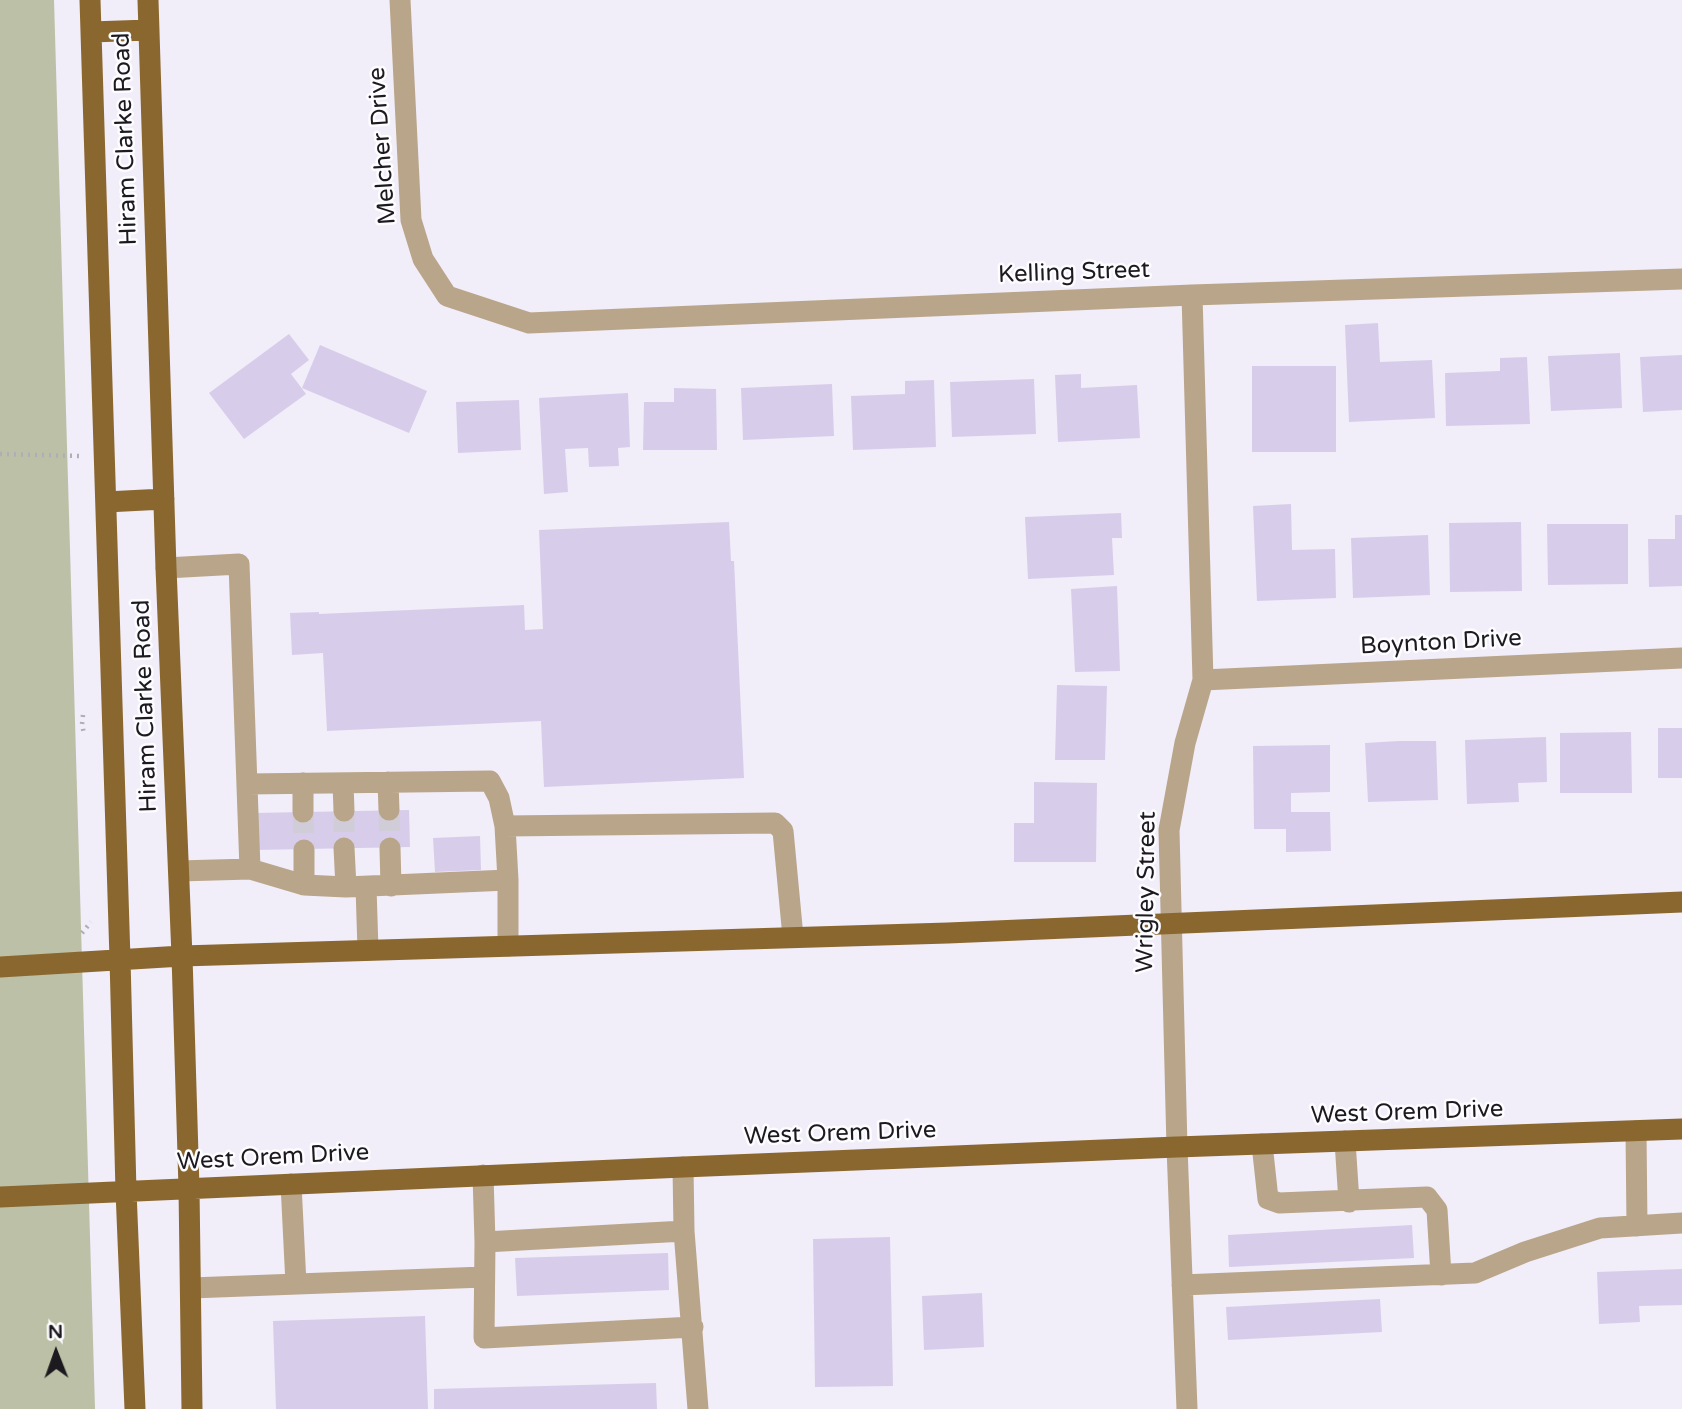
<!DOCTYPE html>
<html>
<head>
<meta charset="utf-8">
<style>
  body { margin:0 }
  #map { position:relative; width:1682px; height:1409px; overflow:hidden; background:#f1edf9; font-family:"Varela Round",sans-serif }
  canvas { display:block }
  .north { position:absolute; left:21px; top:1318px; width:70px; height:70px; -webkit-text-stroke:5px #fdfcff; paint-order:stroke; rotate:359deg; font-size:19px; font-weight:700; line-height:28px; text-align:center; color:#1c1a1f }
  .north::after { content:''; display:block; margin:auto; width:24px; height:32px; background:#1c1a1f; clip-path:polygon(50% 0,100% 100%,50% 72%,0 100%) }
</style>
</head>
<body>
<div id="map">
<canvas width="1682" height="1409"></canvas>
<div class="north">N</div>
</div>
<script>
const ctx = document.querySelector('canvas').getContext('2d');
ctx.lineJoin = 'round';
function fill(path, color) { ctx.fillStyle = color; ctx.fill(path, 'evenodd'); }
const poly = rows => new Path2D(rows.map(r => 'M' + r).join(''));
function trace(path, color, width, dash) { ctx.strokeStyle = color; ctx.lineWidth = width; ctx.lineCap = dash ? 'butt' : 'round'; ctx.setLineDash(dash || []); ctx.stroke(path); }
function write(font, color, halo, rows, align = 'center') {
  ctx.font = font + ' "Varela Round",sans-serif'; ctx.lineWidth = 5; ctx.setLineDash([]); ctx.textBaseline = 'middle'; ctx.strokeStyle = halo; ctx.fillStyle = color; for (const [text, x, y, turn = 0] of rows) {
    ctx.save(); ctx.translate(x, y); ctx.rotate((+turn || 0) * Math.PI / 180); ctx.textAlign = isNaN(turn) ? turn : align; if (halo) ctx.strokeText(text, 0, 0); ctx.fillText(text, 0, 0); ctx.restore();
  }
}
const green = poly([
  [0,0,54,0,95,1409,0,1409]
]);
const building = poly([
  [1378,323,1380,362,1432,360,1435,418,1349,422,1345,325],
  [289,334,309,360,291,374,306,394,244,439,209,393],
  [320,345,427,391,409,433,302,388],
  [1620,353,1622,408,1551,411,1548,356],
  [1682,355,1682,410,1643,412,1640,357],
  [1527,357,1530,424,1446,426,1445,373,1500,371,1500,358],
  [1252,366,1336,366,1336,452,1252,452],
  [1081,374,1081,388,1137,385,1140,438,1058,442,1055,375],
  [1034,379,1036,434,952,437,950,382],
  [934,380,936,447,853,450,851,396,905,394,905,381],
  [832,384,834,436,743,440,741,388],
  [674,388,716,389,717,450,643,450,644,402,674,402],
  [628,393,630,447,618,448,619,466,589,467,588,448,565,449,568,492,544,494,539,398],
  [519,400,521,450,458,453,456,402],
  [1291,504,1292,550,1335,549,1336,598,1257,601,1253,506],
  [1121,513,1122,538,1112,538,1114,575,1028,579,1025,517],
  [1675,515,1682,515,1682,586,1649,587,1648,539,1675,539],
  [729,522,731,561,734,561,744,778,544,787,541,721,327,731,323,653,292,655,290,613,319,612,319,614,524,605,525,630,543,629,539,530],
  [1521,522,1522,591,1450,592,1449,523],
  [1547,524,1628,524,1628,584,1548,585],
  [1428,535,1430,595,1353,598,1351,538],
  [1117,586,1120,671,1075,672,1071,589],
  [1057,685,1107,686,1105,760,1055,760],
  [1658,728,1682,728,1682,778,1658,778],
  [1631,732,1632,793,1560,793,1560,733],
  [1546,737,1547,782,1518,783,1519,802,1467,804,1465,740],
  [1399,741,1436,741,1438,800,1368,802,1365,743],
  [1330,745,1330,792,1291,793,1291,812,1330,812,1331,851,1286,852,1286,829,1254,829,1253,746],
  [1034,782,1097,783,1096,862,1014,862,1014,823,1034,823],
  [409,810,410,847,255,850,254,813],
  [480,836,481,870,435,872,433,838],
  [1412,1225,1414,1258,1229,1267,1228,1235],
  [890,1237,893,1386,815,1387,813,1239],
  [668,1253,669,1290,517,1296,515,1258],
  [1682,1269,1682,1305,1639,1306,1640,1322,1599,1324,1597,1272],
  [982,1293,984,1347,924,1350,922,1296],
  [1380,1299,1382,1332,1228,1340,1226,1307],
  [425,1316,428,1409,276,1409,273,1321],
  [656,1383,657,1409,434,1409,434,1389]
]);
const minorTunnel = poly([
  [389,810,390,848],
  [344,811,344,848],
  [303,812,304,850]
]);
const path = poly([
  [0,454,80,456],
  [83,715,82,724,84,734],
  [82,933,91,922]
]);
const minor = poly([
  [400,0,411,220,423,259,447,296,529,323,1192,295,1682,279],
  [166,568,239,564,250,869,304,885,346,887,508,880,508,946],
  [1203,680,1682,658],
  [388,782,389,810],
  [303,783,303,812],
  [343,783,344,811],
  [247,784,490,781,499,798,505,826,508,880],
  [505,826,775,823,783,831,793,937],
  [344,848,346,887],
  [390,848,391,886],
  [304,850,304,885],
  [179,871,250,869],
  [366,887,368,950],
  [1636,1131,1637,1226],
  [1345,1141,1349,1202],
  [1262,1144,1268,1199,1279,1203,1427,1197,1437,1210,1441,1275],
  [683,1167,684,1231,698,1409],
  [483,1175,485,1242,484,1338,693,1327],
  [291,1184,296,1284],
  [485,1242,684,1231],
  [1182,1285,1475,1273,1525,1252,1600,1228,1682,1223],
  [191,1288,484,1277],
  [1187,1409,1177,1147,1169,830,1185,743,1203,680,1192,295]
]);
const major = poly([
  [90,0,120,959,126,1191,135,1409],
  [148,0,166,568,182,956,189,1188,192,1409],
  [91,32,149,30],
  [106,502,164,499],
  [0,967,182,956,948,933,1682,902],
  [0,1197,683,1167,1177,1147,1682,1129]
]);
const streetNames = [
  ["Hiram Clarke Road",126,139,-92],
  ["Melcher Drive",383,146,-94],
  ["Kelling Street",1074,273,-2],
  ["Boynton Drive",1441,643,-3],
  ["Hiram Clarke Road",146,706,-92],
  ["Wrigley Street",1147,892,-89],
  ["West Orem Drive",1407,1113,-2],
  ["West Orem Drive",840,1134,-2],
  ["West Orem Drive",273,1158,-3]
];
fill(green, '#bcc0a6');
fill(building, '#d7cdea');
trace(minorTunnel, '#d1cdd8', 21, [21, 10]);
trace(path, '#b1adb7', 4.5, [2, 5]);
trace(minor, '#b9a589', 21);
trace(major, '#8a672f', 21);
write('24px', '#1c1a1f', '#fdfcff', streetNames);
</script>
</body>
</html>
